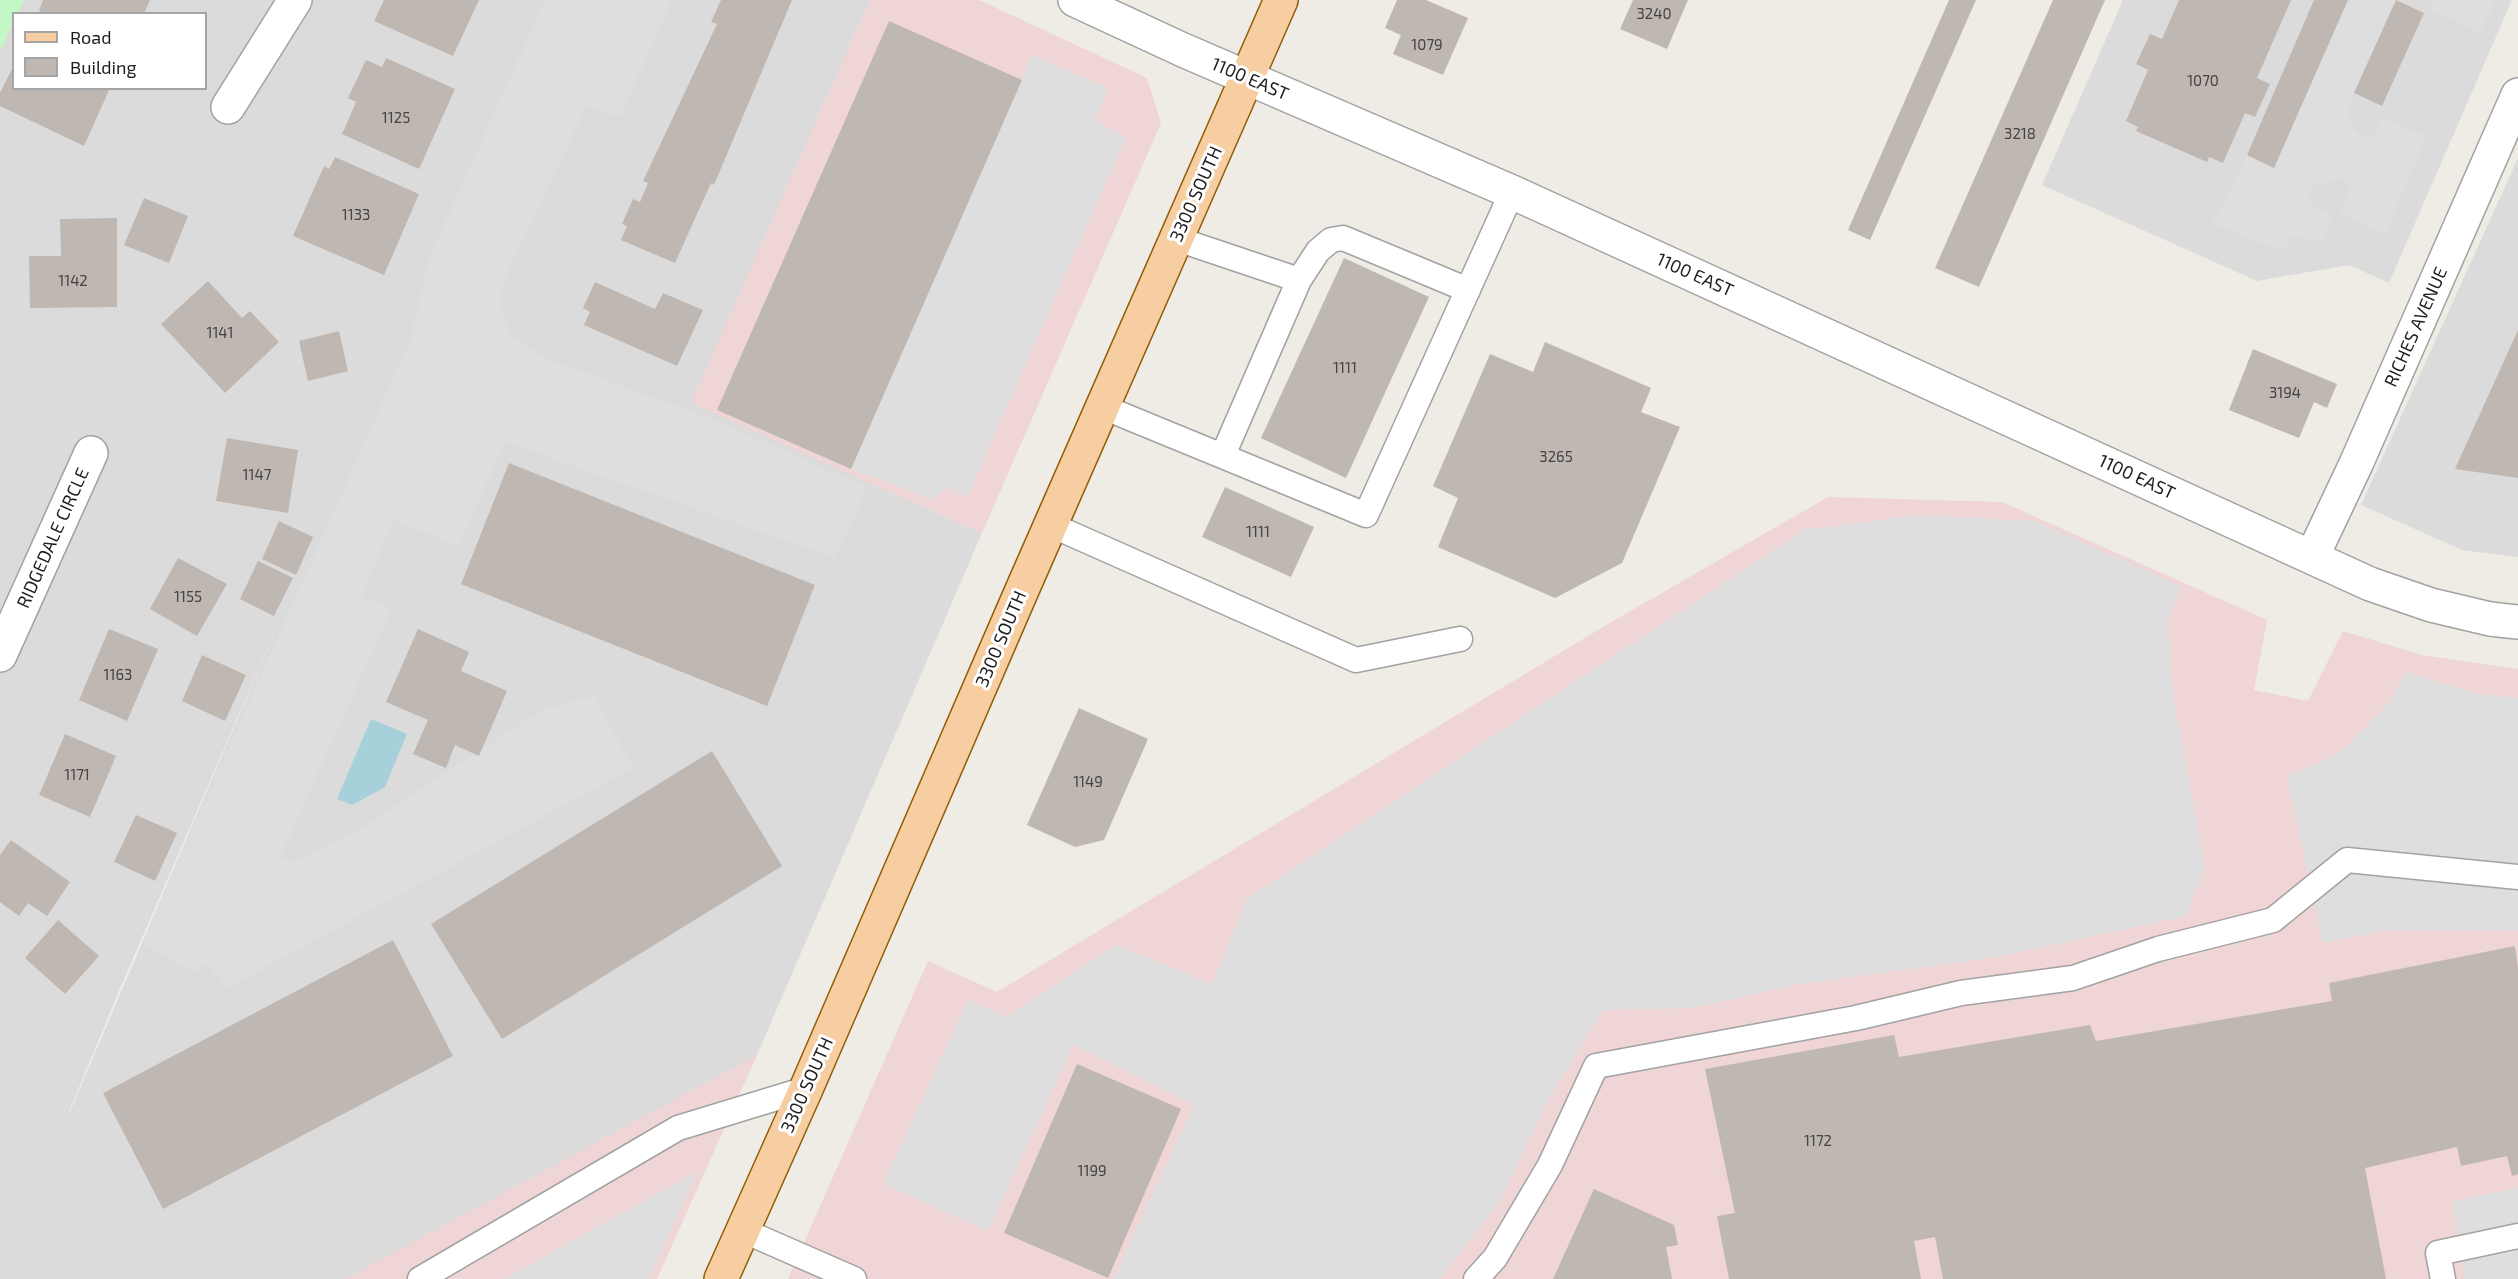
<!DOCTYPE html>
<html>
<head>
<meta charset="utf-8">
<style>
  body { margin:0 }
  #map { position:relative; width:2518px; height:1279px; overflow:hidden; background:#efebe5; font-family:"Exo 2",sans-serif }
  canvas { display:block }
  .legend { position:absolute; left:12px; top:12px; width:195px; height:78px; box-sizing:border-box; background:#fff; border:2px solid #a5a5a5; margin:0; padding:8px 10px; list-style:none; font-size:18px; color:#1e1e1e }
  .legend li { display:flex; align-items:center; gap:12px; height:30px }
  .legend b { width:30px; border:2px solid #a5a5a5 }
</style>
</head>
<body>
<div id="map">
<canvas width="2518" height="1279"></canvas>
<ul class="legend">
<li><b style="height:8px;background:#f7cea2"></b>Road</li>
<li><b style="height:16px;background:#bfb7b2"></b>Building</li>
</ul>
</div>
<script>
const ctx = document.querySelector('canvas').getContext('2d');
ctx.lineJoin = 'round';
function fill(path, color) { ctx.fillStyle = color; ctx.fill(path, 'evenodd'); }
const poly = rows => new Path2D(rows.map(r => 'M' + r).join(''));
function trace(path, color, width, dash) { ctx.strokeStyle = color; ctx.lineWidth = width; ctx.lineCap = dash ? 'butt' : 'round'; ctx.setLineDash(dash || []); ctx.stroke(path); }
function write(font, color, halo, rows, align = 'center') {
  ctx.font = font + ' "Exo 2",sans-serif'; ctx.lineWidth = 6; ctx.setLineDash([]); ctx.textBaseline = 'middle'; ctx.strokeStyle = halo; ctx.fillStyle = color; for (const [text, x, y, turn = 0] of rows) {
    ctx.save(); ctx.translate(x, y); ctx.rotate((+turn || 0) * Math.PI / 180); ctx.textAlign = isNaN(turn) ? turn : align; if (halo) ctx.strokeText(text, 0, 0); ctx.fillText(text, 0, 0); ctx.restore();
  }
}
const residential = poly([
  [0,0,870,0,692,403,982,533,757,1055,351,1279,0,1279],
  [14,14,206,14,206,88,14,88],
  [289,599,69,1114,68,1114,121,986],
  [2123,0,2512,0,2389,283,2349,265,2257,281,2042,185],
  [2518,158,2518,557,2462,550,2361,505]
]);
const commercial = poly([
  [870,0,979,0,1147,78,1161,123,982,533,691,403],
  [1828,497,2002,502,2267,620,2254,690,2308,701,2343,631,2422,655,2518,669,2518,1279,788,1279,928,961,997,992,1603,627],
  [757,1055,657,1279,345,1279]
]);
const park = poly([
  [0,0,24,0,18,13,14,14,13,22,0,52]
]);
const parking = poly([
  [545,0,672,0,620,117,587,105,504,280,500,304,512,336,543,357,712,419,868,487,835,558,505,442,459,546,394,520,361,597,392,608,280,858,295,861,360,829,543,709,595,696,633,768,227,988,206,963,195,973,142,943,412,335,428,260],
  [2314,0,2396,0,2424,13,2382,106,2354,94,2347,113,2355,132,2367,139,2373,138,2382,116,2426,137,2385,235,2340,214,2350,189,2348,183,2338,178,2315,186,2309,196,2309,203,2333,215,2322,243,2292,234,2283,252,2212,224,2247,155],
  [2435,0,2496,0,2480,33,2431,10],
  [1032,55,1108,88,1095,121,1126,137,967,497,950,488,942,491,936,500,851,469],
  [1918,515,2034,521,2181,586,2168,622,2173,696,2205,867,2186,916,1996,957,1794,985,1693,1008,1603,1010,1547,1102,1500,1201,1440,1279,1113,1279,1194,1105,1073,1045,988,1231,883,1184,968,1000,1006,1017,1116,945,1212,984,1247,899,1804,530],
  [2406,672,2478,694,2518,698,2518,931,2388,930,2323,943,2287,777,2341,752,2389,703],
  [698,1171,648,1279,504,1279],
  [2518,1188,2518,1279,2465,1279,2452,1201]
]);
const water = poly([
  [371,719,407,734,385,787,352,805,337,799]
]);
const building = poly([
  [43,0,150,0,144,14,45,14,39,11],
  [384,0,479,0,453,56,374,21],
  [721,0,792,0,714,185,711,183,675,263,621,240,627,226,622,224,633,199,640,202,648,183,643,181,717,24,711,22],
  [1397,0,1426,0,1468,18,1443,75,1393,54,1401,35,1385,28],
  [1633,0,1688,0,1667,49,1620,29],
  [1949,0,1976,0,1870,240,1848,230],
  [2053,0,2105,0,1979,287,1935,268],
  [2179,0,2291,0,2257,78,2270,84,2255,117,2245,113,2223,163,2209,157,2207,162,2136,131,2138,127,2126,121,2148,70,2136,64,2150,34,2162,39],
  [2314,0,2348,0,2274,168,2247,155],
  [2396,0,2424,13,2382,106,2354,93],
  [889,21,1022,80,851,469,717,410],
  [386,58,455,89,419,169,342,134,356,102,348,98,366,60,382,67],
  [14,65,14,88,110,88,84,146,0,106,0,93],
  [335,157,419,194,384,275,293,236,324,166,329,169],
  [144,198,188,216,169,263,124,245],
  [117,218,117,307,30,308,29,256,61,256,60,219],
  [1344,258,1429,297,1346,478,1261,438],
  [208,281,242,318,250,311,279,342,225,393,161,324],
  [595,282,655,309,663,293,703,310,677,366,584,325,590,312,583,308],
  [2518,330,2518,478,2455,469],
  [339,331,348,371,308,381,299,341],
  [1545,342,1651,388,1641,412,1680,427,1622,563,1555,598,1438,547,1458,498,1433,486,1490,354,1533,372],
  [2253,349,2337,384,2327,408,2314,402,2299,438,2229,410],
  [227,438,298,450,288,513,216,501],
  [509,463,815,585,767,706,461,584],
  [1225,487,1314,527,1291,577,1202,537],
  [279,521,313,537,296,575,262,559],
  [178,558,227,584,197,636,150,609],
  [258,561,293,578,274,616,240,599],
  [109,629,158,649,127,721,79,700],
  [418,629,469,652,461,671,507,691,479,756,455,745,446,768,413,754,428,720,386,702],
  [202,655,246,675,225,721,182,701],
  [1079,708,1148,739,1104,840,1075,847,1027,825],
  [65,734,116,756,90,817,39,795],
  [712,751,782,866,502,1039,431,924],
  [136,815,177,833,155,881,114,862],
  [11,840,70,882,47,916,28,903,19,916,0,902,0,855],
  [58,920,99,956,65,994,25,958],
  [393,940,453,1056,163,1209,103,1093],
  [2515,946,2518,968,2518,1174,2512,1176,2507,1156,2461,1166,2457,1147,2365,1168,2386,1279,1943,1279,1935,1237,1914,1241,1921,1279,1729,1279,1717,1216,1735,1213,1705,1069,1894,1035,1899,1057,2090,1025,2096,1041,2332,1001,2329,983],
  [1077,1064,1181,1109,1108,1278,1004,1233],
  [1594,1189,1674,1225,1678,1245,1666,1247,1672,1279,1553,1279]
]);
const service = poly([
  [1177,239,1299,280,1223,455],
  [1299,280,1318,251,1331,240,1343,238,1468,290],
  [1103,407,1366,515,1512,192],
  [1051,525,1356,660,1460,639],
  [742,1230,854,1279],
  [420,1279,678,1128,806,1089],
  [1476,1279,1495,1258,1550,1165,1596,1066,1856,1018,1961,993,2073,978,2158,949,2273,920,2347,860,2518,877],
  [2443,1279,2438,1253,2518,1236]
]);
const minor = poly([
  [228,107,295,0],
  [2312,557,2356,464,2518,95],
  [0,655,91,453]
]);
const tertiary = poly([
  [1075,0,1183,50,1512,192,2370,584,2431,605,2490,619,2518,622]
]);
const primary = poly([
  [721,1279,806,1089,1022,590,1281,0]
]);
const numberNames = [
  ["3240",1654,14],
  ["1079",1427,45],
  ["1070",2203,81],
  ["1125",396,118],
  ["3218",2020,134],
  ["1133",356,215],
  ["1142",73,281],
  ["1141",220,333],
  ["1111",1345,368],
  ["3194",2285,393],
  ["3265",1556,457],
  ["1147",257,475],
  ["1111",1258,532],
  ["1155",188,597],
  ["1163",118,675],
  ["1171",77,775],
  ["1149",1088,782],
  ["1172",1818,1141],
  ["1199",1092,1171]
];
const streetNames = [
  ["1100 EAST",1250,79,23],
  ["3300 SOUTH",1196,194,-66],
  ["1100 EAST",1695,275,24],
  ["RICHES AVENUE",2416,327,-66],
  ["1100 EAST",2137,477,25],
  ["RIDGEDALE CIRCLE",53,538,-66],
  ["3300 SOUTH",1001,639,-67],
  ["3300 SOUTH",807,1085,-66]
];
fill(residential, '#dcdbdb');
fill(commercial, '#efd5d5');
fill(park, '#c4f7c6');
fill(parking, '#dedede');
fill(water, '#a7d1da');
fill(building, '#bfb7b2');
trace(service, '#a2a2a2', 27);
trace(minor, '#a2a2a2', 36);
trace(tertiary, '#a2a2a2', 36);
trace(primary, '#925e07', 36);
trace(service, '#fff', 24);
trace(minor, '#fff', 33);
trace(tertiary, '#fff', 33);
trace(primary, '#f7cea2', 33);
write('15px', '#464443', null, numberNames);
write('18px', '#1e1e1e', '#fff', streetNames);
</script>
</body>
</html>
